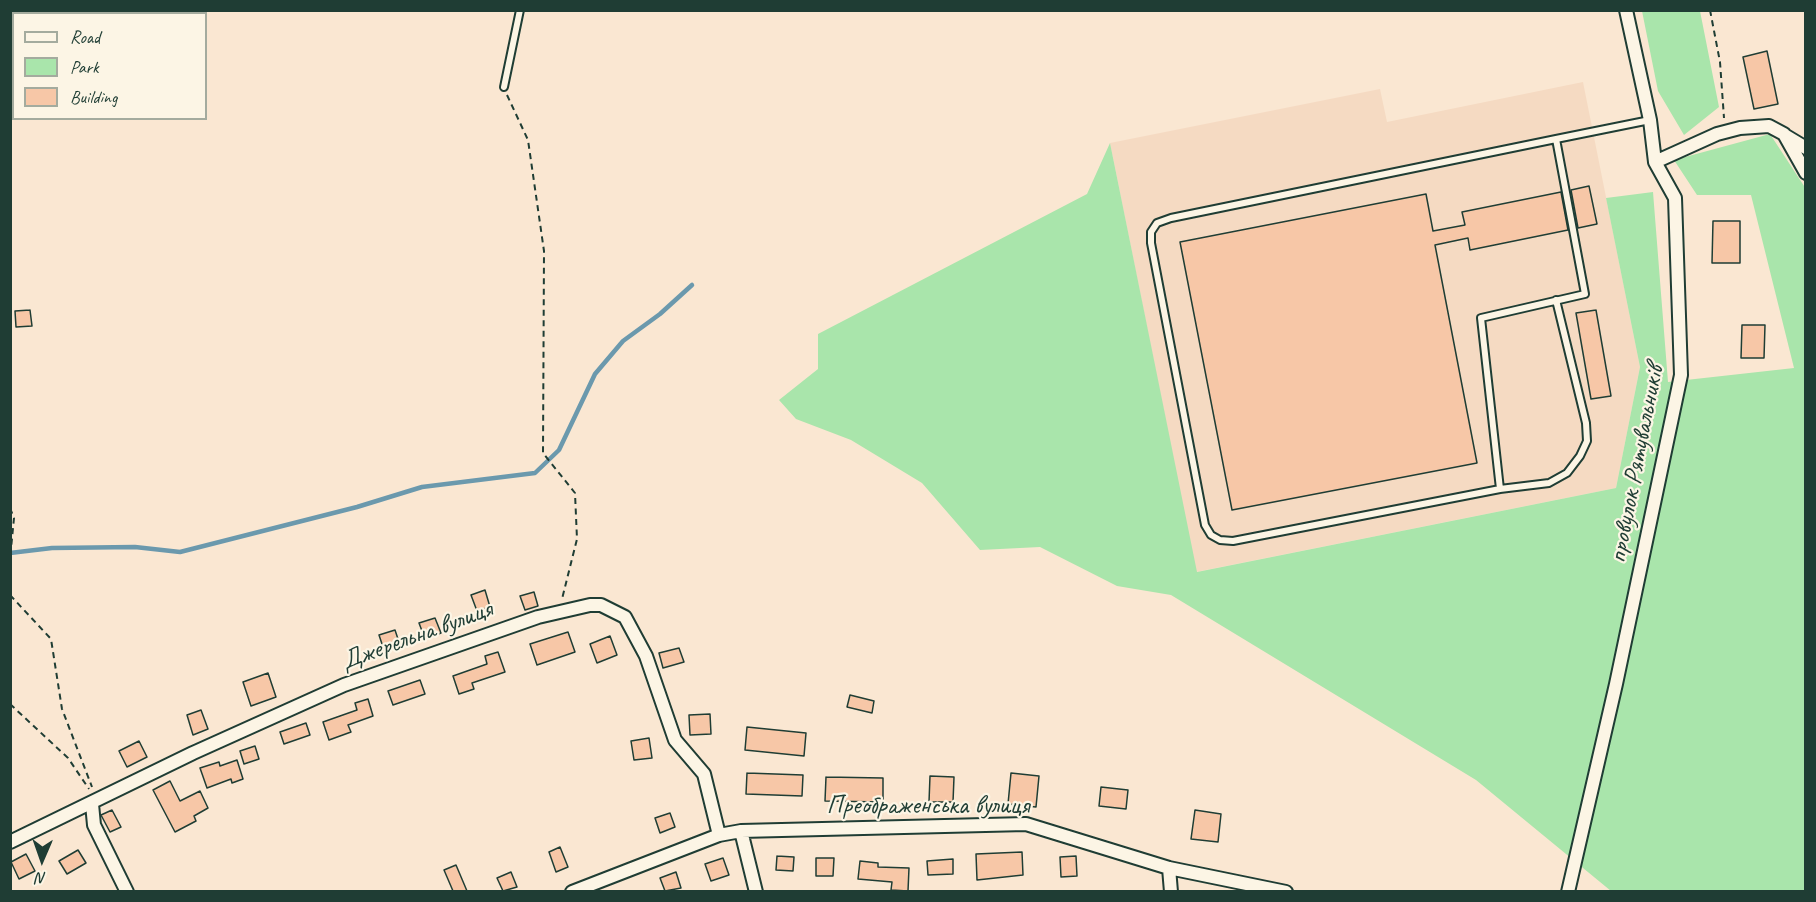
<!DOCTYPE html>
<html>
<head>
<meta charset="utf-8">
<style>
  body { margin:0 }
  #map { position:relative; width:1816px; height:902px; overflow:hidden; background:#fae7d2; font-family:Caveat,sans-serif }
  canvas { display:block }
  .frame { position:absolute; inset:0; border:12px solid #1f3d34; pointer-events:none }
  .legend { position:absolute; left:12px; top:12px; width:195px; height:108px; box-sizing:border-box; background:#fcf5e5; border:2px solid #a4ab9e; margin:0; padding:8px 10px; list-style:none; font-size:18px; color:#1f3d34 }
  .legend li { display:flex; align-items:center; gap:12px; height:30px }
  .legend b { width:30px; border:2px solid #a4ab9e }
  .north { position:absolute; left:12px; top:830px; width:60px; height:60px; -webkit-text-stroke:4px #fcf5e5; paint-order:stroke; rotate:182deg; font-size:16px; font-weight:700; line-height:24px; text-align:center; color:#1f3d34 }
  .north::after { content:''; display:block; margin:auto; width:21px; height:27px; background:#1f3d34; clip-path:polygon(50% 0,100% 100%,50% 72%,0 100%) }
</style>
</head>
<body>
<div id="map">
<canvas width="1816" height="902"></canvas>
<div class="frame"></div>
<ul class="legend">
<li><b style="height:8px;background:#fcf5e5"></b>Road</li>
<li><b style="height:16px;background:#a9e5ab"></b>Park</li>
<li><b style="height:16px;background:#f7c7a7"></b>Building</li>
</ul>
<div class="north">N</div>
</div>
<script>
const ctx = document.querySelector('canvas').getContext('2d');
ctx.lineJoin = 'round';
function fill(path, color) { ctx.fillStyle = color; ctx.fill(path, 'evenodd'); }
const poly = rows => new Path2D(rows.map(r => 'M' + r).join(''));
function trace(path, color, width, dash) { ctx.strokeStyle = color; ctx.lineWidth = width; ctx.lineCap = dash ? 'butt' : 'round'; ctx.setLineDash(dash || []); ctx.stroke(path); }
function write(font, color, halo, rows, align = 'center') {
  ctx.font = font + ' Caveat,sans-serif'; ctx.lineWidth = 4.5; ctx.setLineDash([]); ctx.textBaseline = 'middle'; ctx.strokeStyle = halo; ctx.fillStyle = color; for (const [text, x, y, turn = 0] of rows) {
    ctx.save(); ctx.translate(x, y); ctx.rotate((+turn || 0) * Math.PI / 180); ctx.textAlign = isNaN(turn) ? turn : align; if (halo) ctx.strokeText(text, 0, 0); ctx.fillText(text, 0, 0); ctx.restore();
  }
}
const built = poly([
  [1583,82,1640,367,1616,488,1196,572,1110,143,1380,89,1387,122]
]);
const green = poly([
  [1642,11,1700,11,1719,107,1684,135,1658,91],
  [1770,134,1806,189,1805,891,1611,891,1476,780,1171,595,1117,586,1040,547,980,550,922,483,851,440,796,419,779,400,818,369,818,334,1087,194,1110,143,1197,572,1616,488,1640,367,1606,198,1653,192,1668,382,1794,368,1751,195,1697,195,1674,160]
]);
const stream = poly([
  [10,553,52,548,135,547,180,552,357,507,422,487,535,473,559,450,595,374,623,341,660,314,692,285]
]);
const building = poly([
  [1767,51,1778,104,1754,109,1743,57,1767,51],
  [1589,186,1597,224,1578,228,1571,190,1589,186],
  [1561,192,1568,230,1470,250,1468,238,1435,245,1477,463,1232,510,1180,242,1426,194,1433,231,1465,225,1462,212,1561,192],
  [1713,221,1740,221,1740,263,1712,263,1713,221],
  [30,310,32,326,16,327,15,311,30,310],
  [1596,310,1611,396,1591,399,1576,313,1596,310],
  [1742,325,1765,325,1764,358,1741,358,1742,325],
  [485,590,490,607,477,611,471,595,485,590],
  [534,592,538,606,525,610,520,596,534,592],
  [435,618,441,633,425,639,419,623,435,618],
  [395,630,400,645,384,650,379,635,395,630],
  [568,632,575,652,537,665,530,644,568,632],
  [610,636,617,655,597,663,590,644,610,636],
  [679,648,684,662,663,668,659,653,679,648],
  [498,652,505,672,472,683,474,689,459,694,453,676,487,664,485,656,498,652],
  [268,673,276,697,251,706,243,682,268,673],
  [420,680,425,694,393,705,388,691,420,680],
  [850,695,874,701,872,713,847,707,850,695],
  [368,699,373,716,348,725,351,732,329,740,323,722,357,710,355,703,368,699],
  [201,710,208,729,193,735,187,715,201,710],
  [710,714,711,734,690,735,689,715,710,714],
  [306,723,310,735,284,744,280,732,306,723],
  [747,727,806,733,804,756,745,750,747,727],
  [649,738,652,758,634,760,631,741,649,738],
  [139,741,147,757,127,767,119,751,139,741],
  [255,746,259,759,244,764,240,751,255,746],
  [237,760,243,779,232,783,231,779,207,788,200,768,219,762,220,766,237,760],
  [747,773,803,775,802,796,746,794,747,773],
  [1011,773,1039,776,1036,807,1008,804,1011,773],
  [930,776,954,777,953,802,929,802,930,776],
  [826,777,883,778,883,802,825,801,826,777],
  [170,781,180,801,200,791,208,808,194,816,196,821,175,832,153,790,170,781],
  [1101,787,1128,790,1126,809,1099,806,1101,787],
  [112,810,121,827,110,832,101,815,112,810],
  [1195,810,1221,814,1218,842,1191,839,1195,810],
  [670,813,675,827,660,833,655,818,670,813],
  [560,847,568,867,556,872,549,852,560,847],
  [78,850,86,863,67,874,59,861,78,850],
  [1022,852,1023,875,977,880,976,854,1022,852],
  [26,854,35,871,19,879,11,862,26,854],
  [777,856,794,857,793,871,776,870,777,856],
  [1076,856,1077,876,1061,877,1060,857,1076,856],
  [723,858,729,875,711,881,705,864,723,858],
  [816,858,834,858,833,876,816,876,816,858],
  [953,859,953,874,928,875,927,861,953,859],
  [860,861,878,863,878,867,909,868,908,891,891,890,892,882,858,879,860,861],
  [456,865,467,891,453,891,444,870,456,865],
  [511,872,517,887,503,891,497,878,511,872],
  [676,872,681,888,665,891,660,878,676,872]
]);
const path = poly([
  [1710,10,1720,62,1724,118],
  [507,95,528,140,544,251,543,453,575,493,577,539,562,599],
  [10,508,14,518,10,559],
  [10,595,51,639,62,709,92,787],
  [10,704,68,758,89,789]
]);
const lane = poly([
  [504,87,520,10],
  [1556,139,1585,294,1481,318,1500,489,1233,541,1220,540,1211,535,1205,525,1151,243,1151,232,1157,223,1171,218,1556,139,1650,120],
  [1500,489,1549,483,1567,473,1580,456,1587,441,1586,423,1556,300]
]);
const street = poly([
  [1786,136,1806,148],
  [1655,162,1717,134,1740,128,1769,126,1784,134,1806,173],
  [92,804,94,825,127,892],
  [741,831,756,892],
  [10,842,193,753,344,685,538,617,590,605,601,605,625,617,646,656,675,740,704,774,719,835],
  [1169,868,1171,892],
  [572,892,719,835,741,831,1026,824,1169,868,1286,892],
  [1568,892,1616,684,1681,375,1675,198,1655,162,1650,120,1626,10]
]);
const streetNames = [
  ["провулок Рятувальників",1637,464,-79],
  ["Джерельна вулиця",417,636,-20],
  ["Преображенська вулиця",928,806]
];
fill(built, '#f5dac2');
fill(green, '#a9e5ab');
trace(stream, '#6b99ad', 4.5);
fill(building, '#f7c7a7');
trace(building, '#1f3d34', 1.5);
trace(lane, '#1f3d34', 10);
trace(street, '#1f3d34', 16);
trace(path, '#1f3d34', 2, [6, 4.5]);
trace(lane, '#fcf5e5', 6);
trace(street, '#fcf5e5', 12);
write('26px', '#1f3d34', '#fcf5e5', streetNames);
</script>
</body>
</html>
